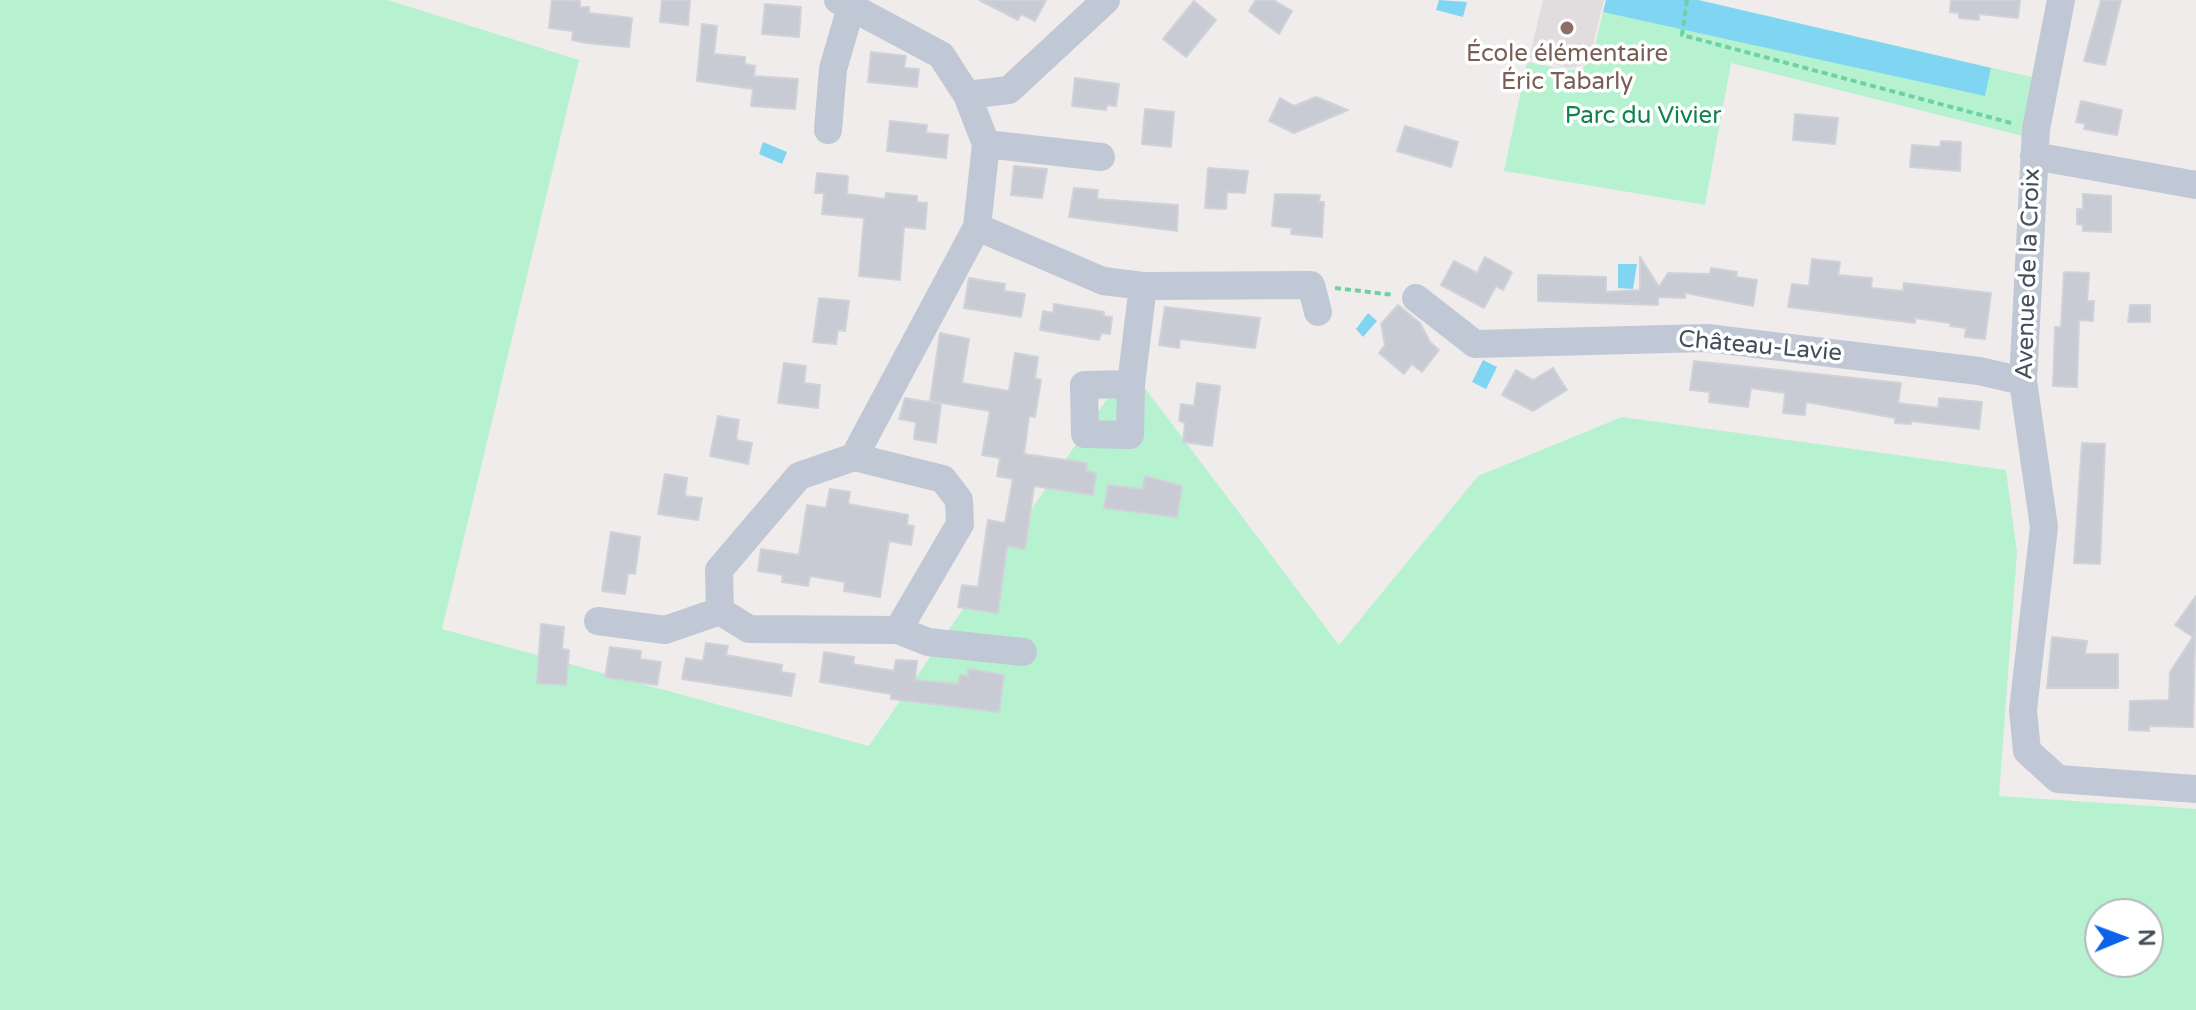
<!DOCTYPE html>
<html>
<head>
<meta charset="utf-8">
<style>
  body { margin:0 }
  #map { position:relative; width:2196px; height:1010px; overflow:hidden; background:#f0ecec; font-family:"Varela Round",sans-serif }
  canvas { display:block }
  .north { position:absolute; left:2084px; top:898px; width:80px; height:80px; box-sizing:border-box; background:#fff; border:2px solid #b4b9bd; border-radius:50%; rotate:89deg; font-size:22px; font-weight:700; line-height:32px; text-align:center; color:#444f5b }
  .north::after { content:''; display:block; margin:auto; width:28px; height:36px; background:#0b63eb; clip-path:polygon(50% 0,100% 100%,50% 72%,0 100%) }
</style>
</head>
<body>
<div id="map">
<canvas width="2196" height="1010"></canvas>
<div class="north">N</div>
</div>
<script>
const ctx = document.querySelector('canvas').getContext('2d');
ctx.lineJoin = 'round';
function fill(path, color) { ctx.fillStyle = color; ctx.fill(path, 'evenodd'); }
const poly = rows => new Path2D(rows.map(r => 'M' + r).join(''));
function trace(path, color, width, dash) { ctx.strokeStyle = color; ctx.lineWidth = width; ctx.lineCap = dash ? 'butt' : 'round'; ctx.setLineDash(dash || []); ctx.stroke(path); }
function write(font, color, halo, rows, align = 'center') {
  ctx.font = font + ' "Varela Round",sans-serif'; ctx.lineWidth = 7; ctx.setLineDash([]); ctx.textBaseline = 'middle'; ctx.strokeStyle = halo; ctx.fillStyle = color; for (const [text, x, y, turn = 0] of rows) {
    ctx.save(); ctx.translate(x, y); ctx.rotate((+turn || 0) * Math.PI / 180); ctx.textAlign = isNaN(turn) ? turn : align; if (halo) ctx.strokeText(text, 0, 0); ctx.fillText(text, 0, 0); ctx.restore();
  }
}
const education = poly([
  [1543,0,1604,0,1590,56,1580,66,1568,68,1529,58]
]);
const green = poly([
  [0,0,388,0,579,60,442,629,869,746,1129,367,1339,645,1478,476,1622,417,2006,470,2017,552,1999,796,2196,809,2196,1010,0,1010],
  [2100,914,2148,914,2148,962,2100,962],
  [1606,0,1699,0,2036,78,2027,137,1731,63,1705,205,1504,171,1527,62,1569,70,1582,69,1592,58]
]);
const water = poly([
  [1439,0,1467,2,1463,17,1436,10],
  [1606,0,1698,0,1991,68,1985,96,1603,12],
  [763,142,787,152,782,164,759,154],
  [1618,264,1637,264,1633,289,1618,288],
  [1368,313,1377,321,1363,337,1356,329],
  [1483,360,1497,367,1486,389,1472,382]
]);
const building = poly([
  [552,0,580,1,580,7,589,7,589,13,632,18,629,47,586,43,572,40,573,31,549,28,552,0],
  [662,0,690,0,688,25,660,22,662,0],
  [979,0,1046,0,1035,21,1021,14,1018,20,979,0],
  [1256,0,1273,0,1292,11,1279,34,1249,11,1256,0],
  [1951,0,2020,0,2018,18,1979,14,1979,20,1959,18,1959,13,1950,12,1951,0],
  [2101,0,2121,0,2105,65,2084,61,2101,0],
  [1194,1,1216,20,1186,57,1163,39,1194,1],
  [765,4,801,7,799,37,762,34,765,4],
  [702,24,717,26,714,54,745,57,745,64,755,66,754,76,798,79,795,109,751,106,753,89,697,81,702,24],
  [871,52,906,56,904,68,919,69,917,87,868,82,871,52],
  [1075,78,1119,84,1116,106,1107,105,1106,110,1072,106,1075,78],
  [1316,97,1348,110,1294,133,1269,121,1280,98,1294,106,1316,97],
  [2081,101,2122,110,2117,135,2084,129,2085,124,2076,122,2081,101],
  [1145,109,1174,112,1171,147,1142,144,1145,109],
  [1795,114,1838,118,1835,144,1793,140,1795,114],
  [890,121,927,125,926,133,948,135,946,158,887,151,890,121],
  [1405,126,1458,142,1451,167,1397,151,1405,126],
  [1941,141,1961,142,1960,171,1910,167,1912,145,1940,147,1941,141],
  [1014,166,1047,169,1042,198,1011,195,1014,166],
  [1208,168,1248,171,1245,193,1227,192,1226,209,1205,208,1208,168],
  [817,173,848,176,847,194,885,199,886,193,917,196,917,202,927,203,925,229,904,227,900,280,859,276,864,218,822,214,824,193,815,193,817,173],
  [1074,188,1098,190,1097,199,1178,205,1177,231,1069,217,1074,188],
  [1275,194,1320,195,1319,202,1324,202,1322,237,1291,234,1292,228,1272,226,1275,194],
  [2083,194,2111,196,2111,232,2083,231,2083,225,2077,224,2077,209,2083,209,2083,194],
  [1485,257,1512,272,1503,290,1496,286,1484,308,1441,285,1454,261,1477,273,1485,257],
  [1640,257,1659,287,1668,273,1710,274,1711,268,1737,272,1736,277,1757,280,1753,306,1685,293,1685,298,1658,297,1658,305,1538,301,1538,275,1606,277,1606,292,1640,290,1640,257],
  [1812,259,1840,262,1838,275,1872,278,1871,288,1903,291,1904,283,1991,293,1985,339,1965,337,1966,328,1950,326,1950,323,1915,318,1915,323,1788,307,1792,284,1809,286,1812,259],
  [2064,272,2089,273,2087,301,2094,301,2093,321,2079,320,2077,387,2053,386,2055,327,2061,327,2064,272],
  [969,278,1005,284,1004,291,1025,294,1021,317,964,308,969,278],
  [819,298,849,301,845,331,838,330,836,344,813,342,819,298],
  [1054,304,1104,312,1104,316,1112,317,1110,334,1101,333,1099,340,1040,330,1043,311,1053,313,1054,304],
  [1398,305,1420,323,1430,342,1439,350,1422,372,1412,364,1404,374,1379,353,1385,345,1381,324,1398,305],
  [2130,305,2150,305,2150,322,2128,322,2130,305],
  [1165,307,1260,318,1255,348,1180,339,1179,348,1159,345,1165,307],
  [940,333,969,339,962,383,1009,391,1015,353,1038,357,1035,378,1041,380,1035,417,1029,416,1024,454,1087,463,1086,471,1096,473,1093,495,1034,486,1025,549,1007,546,998,613,958,607,962,585,978,587,988,520,1005,523,1013,479,997,476,1000,458,982,455,990,411,930,401,940,333],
  [1694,361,1901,383,1898,403,1938,408,1939,398,1982,402,1979,429,1911,421,1911,424,1895,423,1895,418,1806,402,1805,415,1783,413,1785,393,1751,388,1748,407,1709,402,1710,392,1690,390,1694,361],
  [784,363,806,366,804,383,820,385,818,408,778,403,784,363],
  [1553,368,1567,390,1533,411,1502,395,1516,370,1533,380,1553,368],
  [1197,383,1220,386,1212,446,1183,442,1185,423,1179,421,1181,404,1194,406,1197,383],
  [905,398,941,404,936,443,914,439,916,422,899,419,905,398],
  [718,416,739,420,736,440,752,443,748,464,710,456,718,416],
  [2082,443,2105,444,2100,564,2074,563,2082,443],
  [665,474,687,478,685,496,702,498,698,520,658,514,665,474],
  [1145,476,1182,486,1177,517,1104,508,1108,485,1143,489,1145,476],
  [830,489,850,492,848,504,908,515,907,525,914,526,911,545,889,541,880,597,844,591,845,582,810,576,808,586,782,582,783,575,758,571,761,549,799,555,807,505,826,508,830,489],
  [611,532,640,537,635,574,628,573,625,594,602,591,611,532],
  [2196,596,2193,727,2149,726,2149,731,2129,730,2130,701,2169,700,2170,672,2193,637,2175,625,2196,596],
  [541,624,564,627,562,649,569,650,566,685,537,683,541,624],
  [2052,637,2087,641,2085,654,2118,654,2118,688,2047,688,2052,637],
  [706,643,728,646,726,655,782,665,781,672,795,674,791,696,682,679,686,658,703,661,706,643],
  [610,647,641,651,640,659,661,662,657,685,605,677,610,647],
  [824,652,854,657,853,664,894,671,896,660,917,661,915,680,958,684,960,675,968,676,968,669,1004,675,999,712,891,699,891,694,820,682,824,652]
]);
const path = poly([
  [1687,0,1682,35,2015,124],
  [1335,288,1394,295]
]);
const minor = poly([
  [838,0,941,55,967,95,986,144,977,227,854,457,799,476,719,570,720,611,749,629,898,630,960,524,959,500,943,479,854,457],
  [2061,0,2036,129,2023,381,2044,527,2023,710,2027,751,2058,779,2196,789],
  [967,95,1009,90,1106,0],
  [828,130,833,69,851,7],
  [986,144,1101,157],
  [2034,156,2196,185],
  [977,227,1103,281,1143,286,1311,285,1318,312],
  [1416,298,1475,344,1707,338,1979,371,2023,381],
  [1131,384,1084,385,1085,434,1130,435,1131,384,1143,286],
  [598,621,665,630,720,611],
  [898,630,928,642,1023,652]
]);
const markers = [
  [1567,28,8,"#8d6e63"]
];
const educationNames = [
  ["École élémentaire",1567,55],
  ["Éric Tabarly",1567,83]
];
const parkNames = [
  ["Parc du Vivier",1643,117]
];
const streetNames = [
  ["Avenue de la Croix",2029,274,-88],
  ["Château-Lavie",1760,347,5]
];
fill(education, '#e1ddde');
fill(green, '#b6f2d0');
fill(water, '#80d6f2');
fill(building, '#c8cbd3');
trace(building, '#d0d2d9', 2);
trace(path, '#6cd2a4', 4, [6, 4]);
trace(minor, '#bfc8d4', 28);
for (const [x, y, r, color] of markers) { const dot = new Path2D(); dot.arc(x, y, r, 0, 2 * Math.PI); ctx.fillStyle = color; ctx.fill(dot); trace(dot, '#fff', 3); }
write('24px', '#785e54', '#fff', educationNames);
write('24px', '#0f824d', '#fff', parkNames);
write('24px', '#444f5b', '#fff', streetNames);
</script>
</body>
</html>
